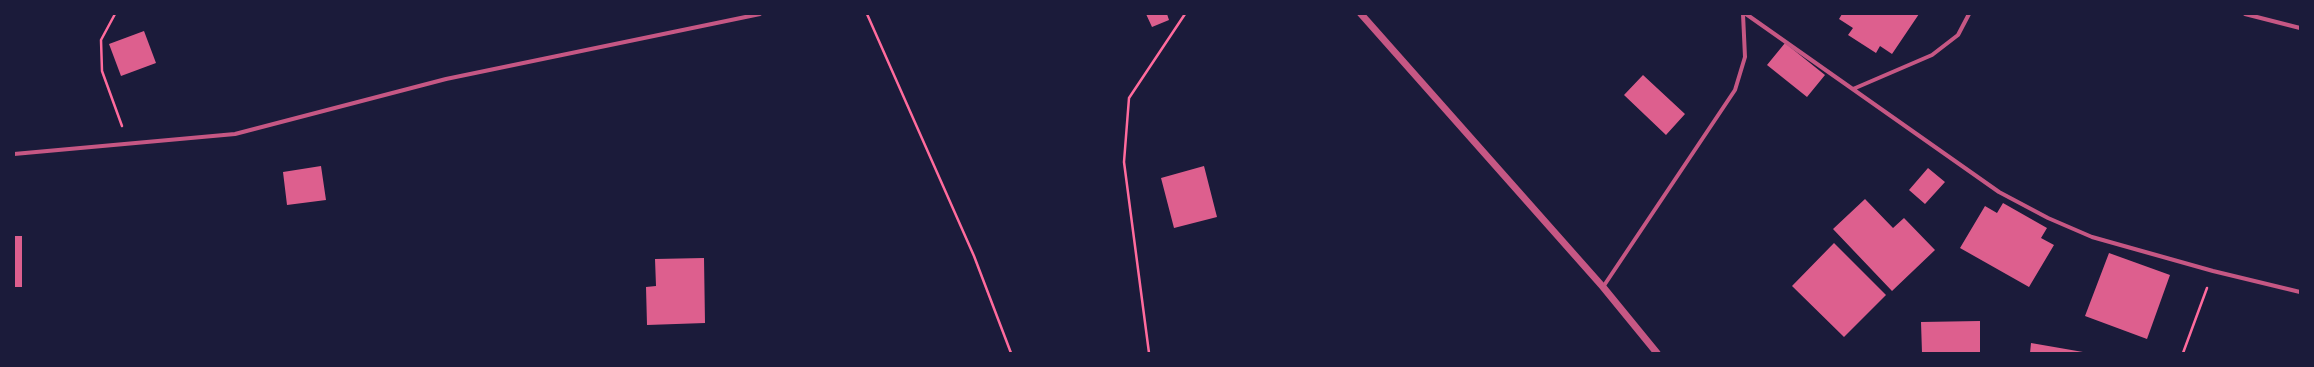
<!DOCTYPE html>
<html>
<head>
<meta charset="utf-8">
<style>
  body { margin:0 }
  #map { position:relative; width:2314px; height:367px; overflow:hidden; background:#1b1b3a; font-family:"Roboto Serif",serif }
  canvas { display:block }
  .frame { position:absolute; inset:0; border:15px solid #1b1b3a; pointer-events:none }
</style>
</head>
<body>
<div id="map">
<canvas width="2314" height="367"></canvas>
<div class="frame"></div>
</div>
<script>
const ctx = document.querySelector('canvas').getContext('2d');
ctx.lineJoin = 'round';
function fill(path, color) { ctx.fillStyle = color; ctx.fill(path, 'evenodd'); }
const poly = rows => new Path2D(rows.map(r => 'M' + r).join(''));
function trace(path, color, width, dash) { ctx.strokeStyle = color; ctx.lineWidth = width; ctx.lineCap = dash ? 'butt' : 'round'; ctx.setLineDash(dash || []); ctx.stroke(path); }
const building = poly([
  [1146,14,1167,14,1169,20,1152,27],
  [1842,14,1919,14,1892,54,1880,46,1876,53,1848,35,1853,28,1839,19],
  [144,31,156,63,121,76,109,44],
  [1785,43,1825,75,1807,97,1767,65],
  [1643,75,1685,114,1666,135,1624,95],
  [321,166,326,200,287,205,283,172],
  [1204,166,1217,217,1174,228,1161,178],
  [1928,168,1945,182,1925,204,1909,190],
  [1865,199,1893,228,1904,218,1935,250,1892,291,1833,229],
  [2003,203,2047,228,2041,238,2054,245,2029,287,1960,248,1985,206,1997,213],
  [14,236,22,236,22,287,14,287],
  [1834,243,1886,295,1844,337,1792,286],
  [2109,253,2170,275,2147,339,2085,316],
  [704,258,705,323,647,325,646,287,656,286,655,259],
  [1980,321,1980,353,1922,353,1921,322],
  [2031,343,2083,352,2083,353,2030,353]
]);
const path = poly([
  [115,14,101,40,102,71,122,126],
  [867,14,974,256,1011,353],
  [1149,353,1124,162,1129,98,1185,14],
  [2183,353,2207,288]
]);
const minor = poly([
  [1746,14,1999,192,2048,218,2092,237,2213,271,2300,292],
  [2245,14,2300,28],
  [1853,89,1932,55,1958,35,1969,14],
  [14,154,235,134,446,79,760,14],
  [1603,287,1735,90,1745,57,1743,14]
]);
const tertiary = poly([
  [1361,14,1603,287,1657,353]
]);
fill(building, '#dd5f8e');
trace(path, '#ff6b9d', 2.5);
trace(minor, '#c65784', 4);
trace(tertiary, '#c65784', 7);
</script>
</body>
</html>
